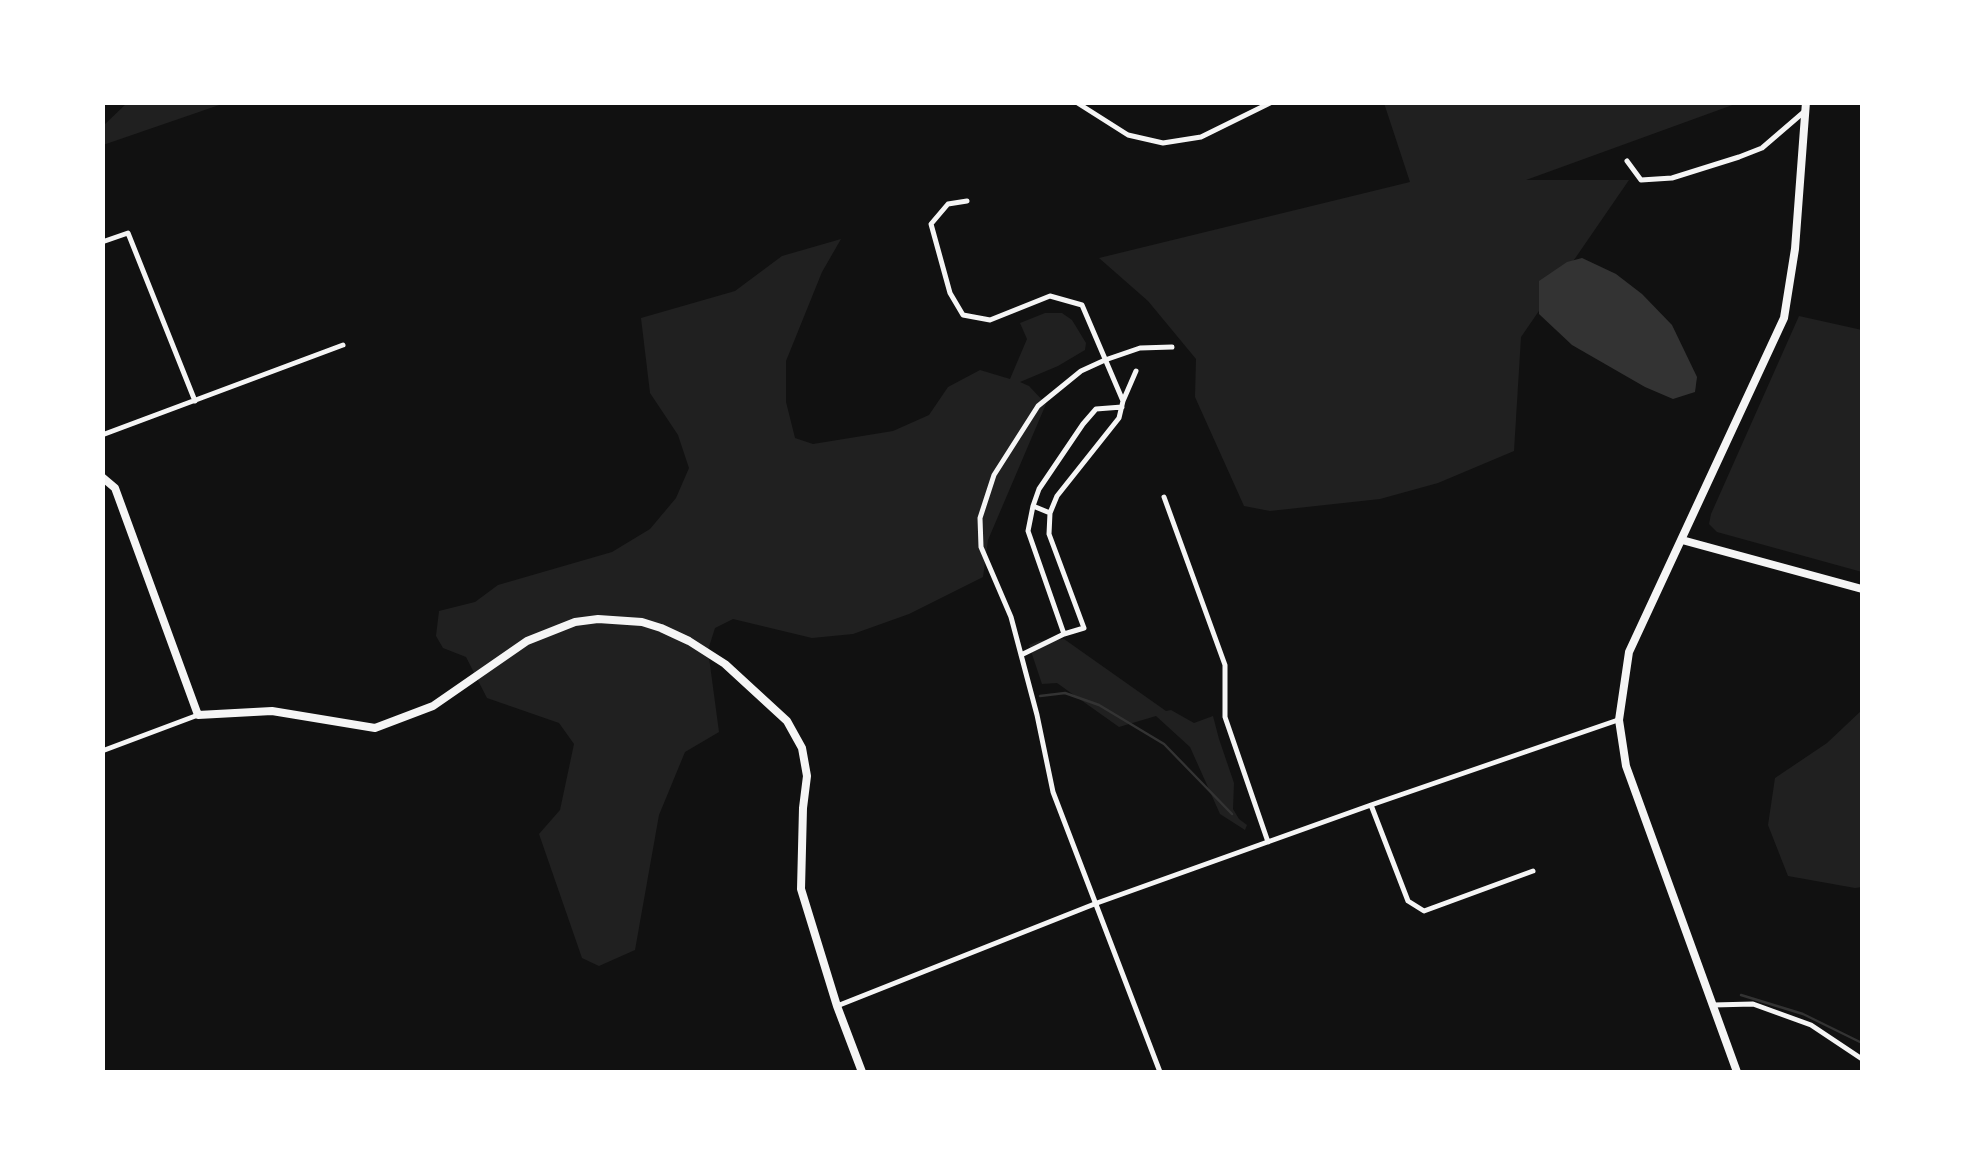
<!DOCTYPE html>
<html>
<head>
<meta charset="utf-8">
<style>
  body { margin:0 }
  #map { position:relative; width:1965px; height:1175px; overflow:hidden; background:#111; font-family:"Open Sans",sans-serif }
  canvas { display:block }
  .frame { position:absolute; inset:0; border:105px solid #fff; pointer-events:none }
</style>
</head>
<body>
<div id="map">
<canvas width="1965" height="1175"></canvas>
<div class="frame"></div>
</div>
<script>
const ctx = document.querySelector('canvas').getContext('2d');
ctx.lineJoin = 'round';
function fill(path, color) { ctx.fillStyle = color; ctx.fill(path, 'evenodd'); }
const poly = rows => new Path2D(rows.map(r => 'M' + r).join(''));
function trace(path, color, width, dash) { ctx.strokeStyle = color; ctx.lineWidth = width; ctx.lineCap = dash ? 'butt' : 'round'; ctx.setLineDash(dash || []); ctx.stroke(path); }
const green = poly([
  [127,103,128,102,225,103,103,145,103,126],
  [1384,103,1738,103,1526,180,1629,180,1521,337,1514,451,1438,483,1380,499,1270,511,1244,506,1195,397,1196,359,1148,301,1099,258,1410,182],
  [841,239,822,272,786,361,786,402,795,438,813,444,893,431,929,415,948,387,980,370,1010,379,1027,339,1020,323,1045,313,1062,313,1072,320,1086,343,1085,350,1058,366,1020,382,1029,386,1046,404,988,540,983,577,909,614,853,634,812,638,733,619,715,628,708,650,719,732,685,752,659,815,635,950,599,966,582,958,539,834,560,810,574,744,559,723,487,698,466,657,443,648,436,636,439,611,475,602,498,585,612,552,650,529,676,498,689,468,678,435,650,393,641,318,735,291,782,256],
  [1799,316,1862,330,1862,572,1717,532,1709,524,1711,514],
  [1064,639,1166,711,1171,710,1194,723,1213,716,1219,739,1234,783,1233,809,1239,819,1247,825,1245,830,1220,814,1190,747,1156,716,1119,727,1057,683,1042,684,1029,645,1039,641],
  [1862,710,1862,887,1855,888,1788,876,1768,825,1775,778,1827,743]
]);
const water = poly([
  [1582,258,1616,274,1642,294,1672,325,1697,377,1695,392,1673,399,1645,387,1572,345,1539,314,1539,281,1567,262]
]);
const stream = poly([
  [1040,696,1065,693,1099,705,1164,744,1232,814],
  [1741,995,1803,1014,1862,1043]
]);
const minor = poly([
  [1076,102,1128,135,1163,143,1201,137,1272,102],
  [1627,161,1641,180,1672,178,1739,157,1762,148,1805,111],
  [967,201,948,204,931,224,950,293,963,315,990,320,1050,296,1082,305,1123,401,1119,418,1057,496,1050,513],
  [102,242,128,233,195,401],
  [1123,401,1136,371],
  [102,435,343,345],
  [1164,497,1225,665,1225,717,1268,842],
  [1033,506,1028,531,1064,634],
  [1021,655,1064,634,1084,628,1049,534,1050,513,1033,506,1039,489,1083,424,1096,409,1122,407],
  [102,751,198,715],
  [1371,805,1408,901,1424,911,1533,871],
  [1713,1005,1753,1004,1811,1025,1862,1059],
  [837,1006,1097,903,1371,805,1618,720],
  [1160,1072,1053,792,1037,715,1011,617,981,547,980,518,994,475,1038,406,1081,371,1105,360,1140,348,1172,347]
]);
const tertiary = poly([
  [102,477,115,488,198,715,272,711,375,728,433,706,527,641,575,622,598,619,642,622,661,628,689,641,725,664,787,721,802,748,807,776,803,808,801,889,837,1006,862,1072],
  [1682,540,1862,589]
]);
const secondary = poly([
  [1737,1072,1626,766,1619,720,1629,652,1784,318,1795,249,1806,102]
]);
fill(green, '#202020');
fill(water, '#333');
trace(stream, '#333', 2.5);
trace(minor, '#f5f5f5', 5);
trace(tertiary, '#f5f5f5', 8);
trace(secondary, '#f5f5f5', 8);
</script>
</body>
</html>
